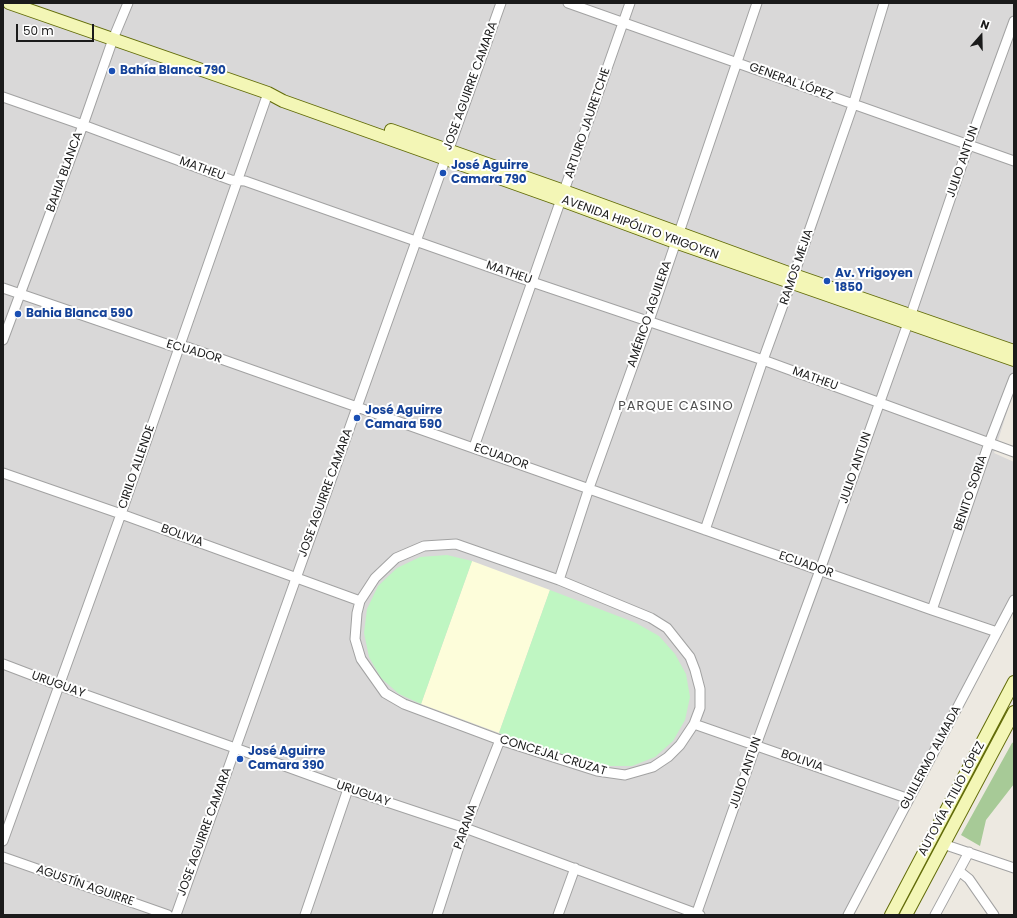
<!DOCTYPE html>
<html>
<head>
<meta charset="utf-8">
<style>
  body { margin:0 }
  #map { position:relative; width:1017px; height:918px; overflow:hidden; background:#ede9e1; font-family:Poppins,sans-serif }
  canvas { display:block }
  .frame { position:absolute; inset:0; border:4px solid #1b1b1b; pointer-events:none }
  .north { position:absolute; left:961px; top:16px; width:40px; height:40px; -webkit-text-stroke:3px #fff; paint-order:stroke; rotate:20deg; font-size:11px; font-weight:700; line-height:16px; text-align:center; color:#1b1b1b }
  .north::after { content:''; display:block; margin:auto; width:14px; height:18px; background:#1b1b1b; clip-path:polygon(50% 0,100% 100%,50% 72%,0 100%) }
  .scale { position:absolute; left:16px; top:24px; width:78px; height:18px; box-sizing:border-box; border:2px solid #1b1b1b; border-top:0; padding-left:5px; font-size:12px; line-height:14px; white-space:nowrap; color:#1b1b1b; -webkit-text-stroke:3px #fff; paint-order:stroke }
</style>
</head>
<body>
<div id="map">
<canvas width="1017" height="918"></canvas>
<div class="frame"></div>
<div class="north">N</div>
<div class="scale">50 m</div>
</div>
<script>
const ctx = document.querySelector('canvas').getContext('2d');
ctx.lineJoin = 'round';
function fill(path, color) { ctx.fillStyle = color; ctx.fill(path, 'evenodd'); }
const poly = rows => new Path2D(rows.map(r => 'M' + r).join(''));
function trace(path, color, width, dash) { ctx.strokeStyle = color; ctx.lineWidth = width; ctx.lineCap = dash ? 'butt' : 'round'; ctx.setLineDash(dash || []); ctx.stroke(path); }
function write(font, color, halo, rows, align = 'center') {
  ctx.font = font + ' Poppins,sans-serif'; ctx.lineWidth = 4; ctx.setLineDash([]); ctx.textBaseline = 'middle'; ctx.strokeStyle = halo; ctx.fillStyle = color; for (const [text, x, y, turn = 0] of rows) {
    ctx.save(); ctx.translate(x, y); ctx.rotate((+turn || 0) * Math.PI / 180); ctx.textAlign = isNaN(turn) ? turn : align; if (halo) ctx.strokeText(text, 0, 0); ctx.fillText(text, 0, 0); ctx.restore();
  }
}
const residential = poly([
  [3,3,1014,3,1014,390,994,453,1014,462,1014,606,853,915,3,915]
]);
const education = poly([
  [472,561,550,590,499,733,421,704]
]);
const forest = poly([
  [1014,742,1014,784,986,820,980,846,961,835,1012,743]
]);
const park = poly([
  [447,555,472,561,421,704,399,694,381,678,369,657,364,633,367,609,378,586,397,568,420,557],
  [550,590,636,623,659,636,675,654,686,674,690,697,685,720,673,741,655,757,632,766,608,766,588,763,499,733]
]);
const minor = poly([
  [568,3,1014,161],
  [3,97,83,125,231,180,245,181,532,282,763,360,1014,452],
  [3,288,172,346,187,347,932,610,997,632],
  [3,340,83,125,113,39,128,3],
  [474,447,630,3],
  [3,473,121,514,360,601],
  [705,530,763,360,791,283,853,105,884,3],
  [456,544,559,580,651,618,667,628,690,657,695,670,700,689,700,708,694,724,680,745,668,757,653,767,625,775,597,771,500,740,404,704,385,693,361,659,355,639,357,613,360,601,375,578,396,558,424,546,456,544],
  [559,580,589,488,649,321,757,3],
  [932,610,989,443,1014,378],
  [3,664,58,685,235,748,348,789,465,828,700,915],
  [694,724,909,799],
  [3,841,121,514,268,93],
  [943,844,1014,868],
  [3,857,168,915],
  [959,871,969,879,994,915],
  [176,915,501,3],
  [305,915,348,789],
  [437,915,465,828,500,740],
  [558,915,575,868],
  [696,915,756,745,820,570,908,323,969,144,1014,21],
  [848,915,1014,600],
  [935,915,969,852]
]);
const secondary = poly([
  [9,3,268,93,283,101,561,200,675,242,1014,360],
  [391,130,564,191,794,275,1014,351],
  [891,915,1014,682],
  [906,915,1014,712]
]);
const markers = [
  [112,71,4,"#1a4fb4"],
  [443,173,4,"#1a4fb4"],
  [827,281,4,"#1a4fb4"],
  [18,314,4,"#1a4fb4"],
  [357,418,4,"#1a4fb4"],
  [240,759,4,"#1a4fb4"]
];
const transitNames = [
  ["Bahía Blanca 790",120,71],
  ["José Aguirre",451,166],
  ["Camara 790",451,180],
  ["Av. Yrigoyen",835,274],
  ["1850",835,288],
  ["Bahia Blanca 590",26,314],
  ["José Aguirre",365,411],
  ["Camara 590",365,425],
  ["José Aguirre",248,752],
  ["Camara 390",248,766]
];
const streetNames = [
  ["GENERAL LÓPEZ",791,82,20],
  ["JOSE AGUIRRE CAMARA",471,86,-70],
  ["ARTURO JAURETCHE",588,123,-71],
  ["JULIO ANTUN",963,162,-71],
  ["MATHEU",202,169,20],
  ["BAHIA BLANCA",65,172,-70],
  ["AVENIDA HIPÓLITO YRIGOYEN",640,228,20],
  ["RAMOS MEJIA",797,267,-71],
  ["MATHEU",509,273,19],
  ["AMÉRICO AGUILERA",650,314,-71],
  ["ECUADOR",194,352,16],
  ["MATHEU",815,379,20],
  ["ECUADOR",501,457,19],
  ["CIRILO ALLENDE",137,467,-71],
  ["JULIO ANTUN",856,468,-71],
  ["JOSE AGUIRRE CAMARA",326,493,-70],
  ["BENITO SORIA",971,493,-71],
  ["BOLIVIA",182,536,20],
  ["ECUADOR",806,565,19],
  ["URUGUAY",58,685,20],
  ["CONCEJAL CRUZAT",553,756,17],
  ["GUILLERMO ALMADA",931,758,-62],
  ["BOLIVIA",802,761,19],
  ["JULIO ANTUN",746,773,-71],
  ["URUGUAY",363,794,19],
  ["AUTOVÍA ATILIO LÓPEZ",952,799,-62],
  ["PARANA",466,827,-70],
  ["JOSE AGUIRRE CAMARA",205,832,-70],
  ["AGUSTÍN AGUIRRE",85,886,19]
];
const neighbourhoodNames = [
  ["PARQUE CASINO",676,407]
];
fill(residential, '#d9d8d8');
fill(education, '#fdfdda');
fill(forest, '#a7ca97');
fill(park, '#bff6c2');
trace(minor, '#a2a2a2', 11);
trace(secondary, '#626c09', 14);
trace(minor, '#fff', 9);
trace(secondary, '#f3f6b6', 12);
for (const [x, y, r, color] of markers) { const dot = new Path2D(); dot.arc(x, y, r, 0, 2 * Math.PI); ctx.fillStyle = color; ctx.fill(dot); trace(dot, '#fff', 1.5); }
write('bold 12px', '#164399', '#fff', transitNames, 'left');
write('12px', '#1b1b1b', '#fff', streetNames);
ctx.letterSpacing = '1px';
write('13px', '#4e4e4e', '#fff', neighbourhoodNames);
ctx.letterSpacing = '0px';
</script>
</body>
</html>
